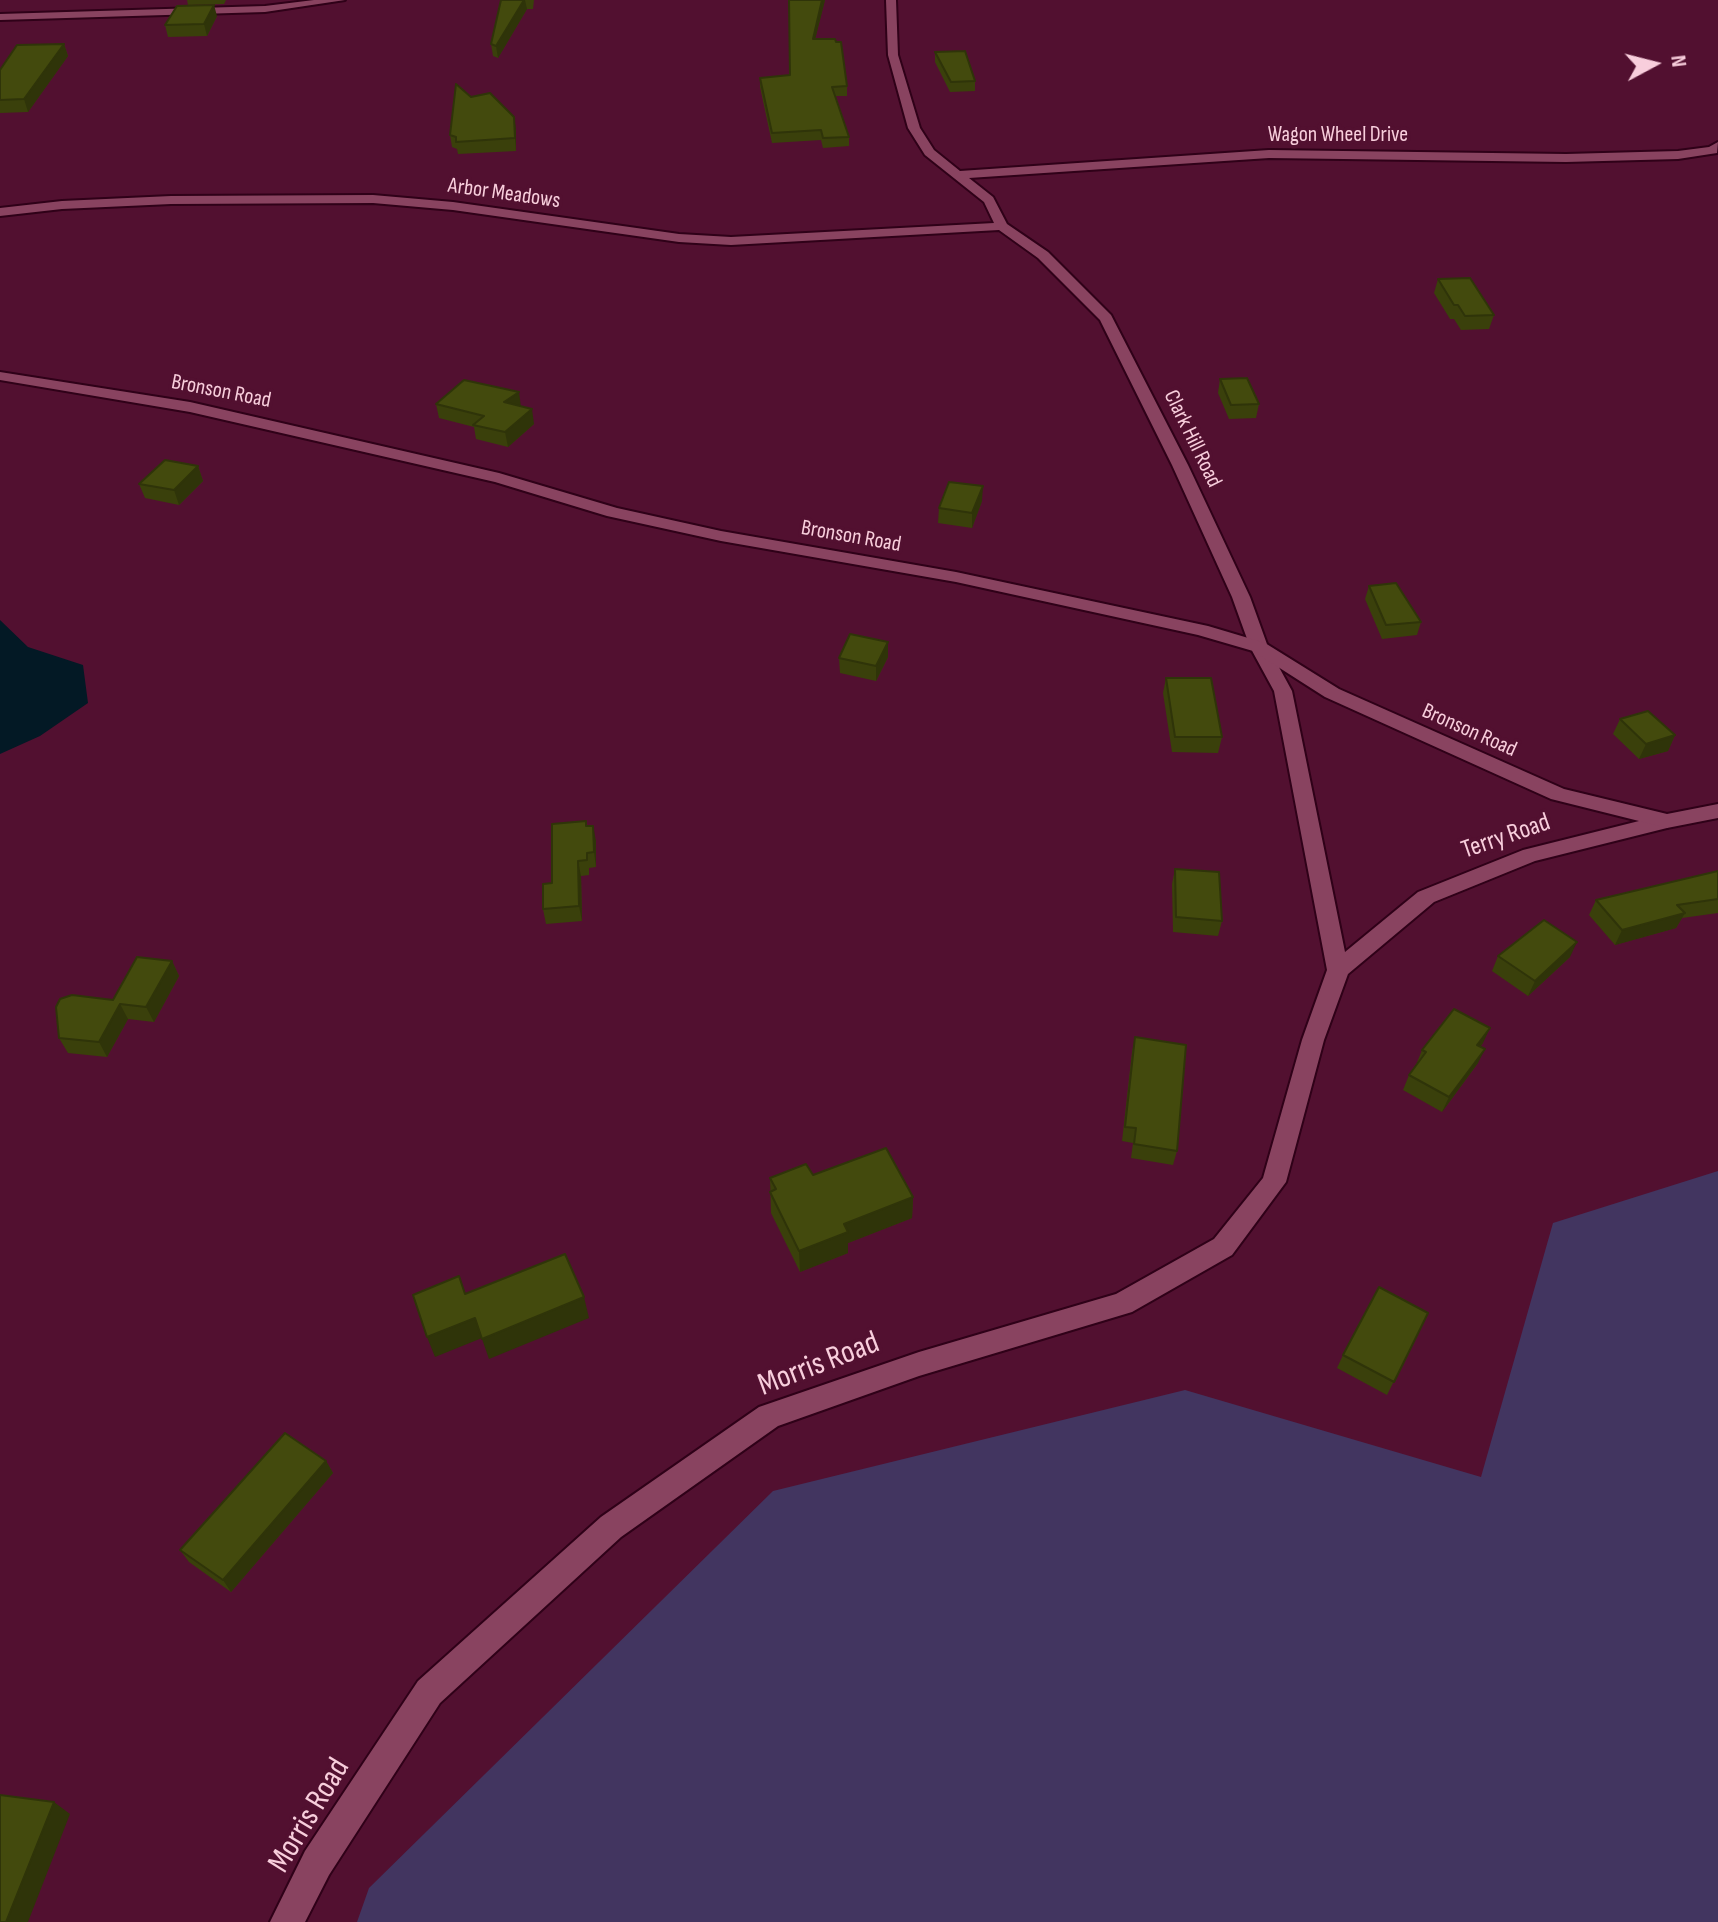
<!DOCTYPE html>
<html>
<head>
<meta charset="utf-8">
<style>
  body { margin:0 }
  #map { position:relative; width:1718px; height:1922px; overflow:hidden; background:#521030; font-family:"Sofia Sans Condensed",sans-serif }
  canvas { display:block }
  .north { position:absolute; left:1614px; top:24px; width:80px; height:80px; -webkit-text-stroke:6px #521030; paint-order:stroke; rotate:83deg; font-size:22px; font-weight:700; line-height:32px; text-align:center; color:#f8cedc }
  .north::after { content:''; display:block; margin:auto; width:28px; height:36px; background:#f8cedc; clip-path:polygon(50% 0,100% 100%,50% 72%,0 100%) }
</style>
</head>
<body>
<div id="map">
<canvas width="1718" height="1922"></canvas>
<div class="north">N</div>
</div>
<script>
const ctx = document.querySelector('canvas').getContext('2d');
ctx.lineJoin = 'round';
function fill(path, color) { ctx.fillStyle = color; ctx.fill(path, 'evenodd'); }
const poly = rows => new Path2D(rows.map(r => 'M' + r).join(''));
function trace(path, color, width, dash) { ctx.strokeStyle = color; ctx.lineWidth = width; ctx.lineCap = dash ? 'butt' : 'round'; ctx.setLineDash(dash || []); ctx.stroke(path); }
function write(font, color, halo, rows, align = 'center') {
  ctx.font = font + ' "Sofia Sans Condensed",sans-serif'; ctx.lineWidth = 7; ctx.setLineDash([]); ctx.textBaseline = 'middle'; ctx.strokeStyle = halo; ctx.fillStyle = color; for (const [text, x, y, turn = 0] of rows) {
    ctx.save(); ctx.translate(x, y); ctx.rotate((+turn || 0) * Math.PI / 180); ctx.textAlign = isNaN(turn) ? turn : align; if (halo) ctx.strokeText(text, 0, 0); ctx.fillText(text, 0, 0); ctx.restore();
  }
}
const green = poly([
  [1718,1171,1718,1922,357,1922,369,1888,773,1491,1185,1390,1481,1477,1553,1223]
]);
const water = poly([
  [0,620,28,647,83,665,88,703,40,736,0,754]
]);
const minor = poly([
  [314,0,345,0,265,12,0,20,0,14,265,6,314,0],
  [886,0,896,0,898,55,920,128,934,150,960,171,1269,150,1566,154,1678,151,1709,147,1718,142,1717,153,1678,159,1566,162,1269,158,969,178,993,197,1007,224,1048,252,1111,315,1188,465,1250,597,1268,647,1292,691,1345,952,1418,892,1523,850,1667,814,1677,821,1667,828,1535,861,1434,902,1348,974,1324,1040,1286,1182,1232,1255,1132,1312,919,1376,778,1426,621,1537,440,1703,329,1875,305,1922,270,1922,305,1851,418,1681,601,1517,759,1407,919,1352,1116,1294,1214,1239,1263,1178,1302,1040,1327,970,1274,691,1250,647,1232,597,1172,465,1100,320,1038,258,999,230,731,245,679,242,453,210,373,203,171,204,62,209,0,216,0,208,62,201,171,196,373,195,453,202,679,234,731,237,994,223,984,202,925,155,908,128,888,55,886,0]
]);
const tertiary = poly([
  [0,372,190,402,499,473,617,508,721,531,956,572,1208,626,1265,643,1339,689,1564,789,1667,814,1718,804,1718,818,1667,828,1551,799,1325,697,1253,651,1198,635,956,582,721,541,607,516,495,482,190,412,0,380,0,372]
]);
const wall = poly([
  [187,0,226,0,224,4,188,5],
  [501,0,534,0,533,9,527,9,498,58,493,56,491,44],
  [789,0,825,0,815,39,847,86,847,96,835,96,849,137,849,146,823,148,821,140,772,143,760,87,760,78,790,75],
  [217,16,207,36,168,37,165,25],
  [64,44,68,56,28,112,0,113,0,70],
  [935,52,975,81,975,91,950,92,935,62],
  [471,97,516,129,516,151,458,154,457,149,452,147,450,135],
  [1438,279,1494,315,1489,329,1461,330,1454,319,1450,319,1434,293],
  [1220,379,1259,404,1256,418,1229,419,1218,393],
  [436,404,521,407,534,424,508,447,476,439,474,427,439,418],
  [198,466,203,481,179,505,145,498,139,484],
  [982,501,972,528,938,523,939,508],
  [1369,586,1421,622,1417,635,1382,639,1365,599],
  [888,642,888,657,876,681,840,673,839,658],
  [1166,678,1222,737,1218,753,1172,752,1163,693],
  [1620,719,1675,735,1668,751,1639,759,1613,734],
  [586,821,587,826,596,841,596,867,589,868,589,875,581,876,582,921,546,924,543,909,552,883],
  [1175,869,1222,921,1218,936,1173,932,1172,884],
  [1718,871,1718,913,1682,918,1676,928,1615,945,1589,915,1596,900],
  [1498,956,1570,957,1528,996,1492,971],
  [172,961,179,976,154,1022,128,1019,107,1057,68,1053,59,1038,113,1000],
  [1135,1037,1177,1151,1173,1165,1131,1158,1133,1143,1122,1141,1132,1052],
  [1483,1043,1480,1047,1478,1063,1442,1112,1403,1090,1409,1075,1416,1065,1422,1050],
  [813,1175,913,1197,912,1218,848,1243,848,1253,800,1272,771,1213,770,1178],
  [1428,1313,1387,1395,1337,1368,1343,1355],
  [326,1461,333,1473,231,1592,189,1562,180,1550]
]);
const shadedWall = poly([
  [524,0,525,0,527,9,498,58,496,46],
  [822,0,825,0,813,48,813,39],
  [214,5,217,16,207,36,204,24],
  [64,44,68,56,28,112,24,99],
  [514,117,516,129,516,151,515,138],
  [519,392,521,407,504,402],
  [532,409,534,424,508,447,505,432],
  [198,466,203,481,179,505,174,490],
  [983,486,982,501,972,528,972,513],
  [888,642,888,657,876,681,876,666],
  [1675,735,1668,751,1639,759,1646,744],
  [593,826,596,841,596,867,594,852],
  [578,861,581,876,582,921,579,906],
  [1685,913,1676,928,1615,945,1622,930],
  [1577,942,1570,957,1528,996,1535,981],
  [172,961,179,976,154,1022,146,1007],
  [120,1004,128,1019,107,1057,99,1042],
  [1490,1028,1483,1043,1470,1060,1477,1045],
  [1485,1049,1478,1063,1442,1112,1449,1097],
  [913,1197,912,1218,848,1243,848,1253,800,1272,799,1251,844,1224],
  [584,1297,589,1318,489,1359,482,1339],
  [475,1318,482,1338,435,1357,427,1337],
  [326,1461,333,1473,231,1592,223,1580],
  [54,1802,70,1814,28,1922,6,1922]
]);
const building = poly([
  [501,0,524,0,496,46,491,44,501,0],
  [789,0,822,0,813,39,835,39,836,42,841,42,847,86,832,87,849,137,823,138,821,130,772,133,760,78,790,75,789,0],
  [214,5,204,24,165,25,177,6,214,5],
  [64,44,24,99,0,100,0,70,17,45,64,44],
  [965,51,975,81,951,82,935,52,965,51],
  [456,84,471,97,490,93,514,117,515,138,456,142,456,137,450,135,456,84],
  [1470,278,1494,315,1465,316,1458,305,1454,305,1438,279,1470,278],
  [1247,378,1259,404,1231,405,1220,379,1247,378],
  [464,380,519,392,504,402,532,409,505,432,473,425,484,416,436,404,464,380],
  [165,460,198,466,174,490,139,484,165,460],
  [949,482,983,486,972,513,939,508,949,482],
  [1396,583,1421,622,1386,625,1369,586,1396,583],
  [850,634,888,642,876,666,839,658,850,634],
  [1166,678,1211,678,1222,737,1175,737,1166,678],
  [1648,711,1675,735,1646,744,1620,719,1648,711],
  [586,821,586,826,593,826,594,852,587,853,587,860,578,861,579,906,543,909,543,884,552,883,552,824,586,821],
  [1175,869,1219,872,1222,921,1176,917,1175,869],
  [1718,871,1718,899,1677,905,1685,913,1622,930,1596,900,1718,871],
  [1544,920,1577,942,1535,981,1498,956,1544,920],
  [137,957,172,961,146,1007,120,1004,99,1042,59,1038,56,1007,60,999,72,995,113,1000,137,957],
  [1454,1009,1490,1028,1477,1045,1485,1049,1449,1097,1409,1075,1426,1052,1422,1050,1454,1009],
  [1135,1037,1186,1045,1177,1151,1134,1144,1136,1128,1125,1127,1135,1037],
  [886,1148,913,1197,844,1224,848,1232,799,1251,770,1192,776,1189,770,1178,806,1164,813,1175,886,1148],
  [565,1254,584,1297,482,1339,475,1318,427,1337,413,1295,459,1276,465,1294,565,1254],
  [1379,1287,1428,1313,1394,1382,1343,1355,1379,1287],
  [285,1433,326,1461,223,1580,180,1550,285,1433],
  [0,1795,54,1802,6,1922,0,1922,0,1795]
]);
const farStreetnames = [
  ["Wagon Wheel Drive",1338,135],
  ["Arbor Meadows",504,194,8],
  ["Bronson Road",221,392,11],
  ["Clark Hill Road",1192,439,64],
  ["Bronson Road",851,537,10],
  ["Bronson Road",1469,731,24]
];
const streetNames = [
  ["Terry Road",1506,837,-19]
];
const nearStreetnames = [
  ["Morris Road",819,1365,-21],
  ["Morris Road",310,1816,-59]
];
fill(green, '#423560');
fill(water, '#031925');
trace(minor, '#2f0118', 4);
trace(tertiary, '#2f0118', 4);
fill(minor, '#894360');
fill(tertiary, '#894360');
fill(wall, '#3a400b');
fill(shadedWall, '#2f3409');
fill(building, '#434a0d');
trace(building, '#2f3409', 2);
write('22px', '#f8cedc', '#521030', farStreetnames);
write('26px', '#f8cedc', '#521030', streetNames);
write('32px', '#f8cedc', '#521030', nearStreetnames);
</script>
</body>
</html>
